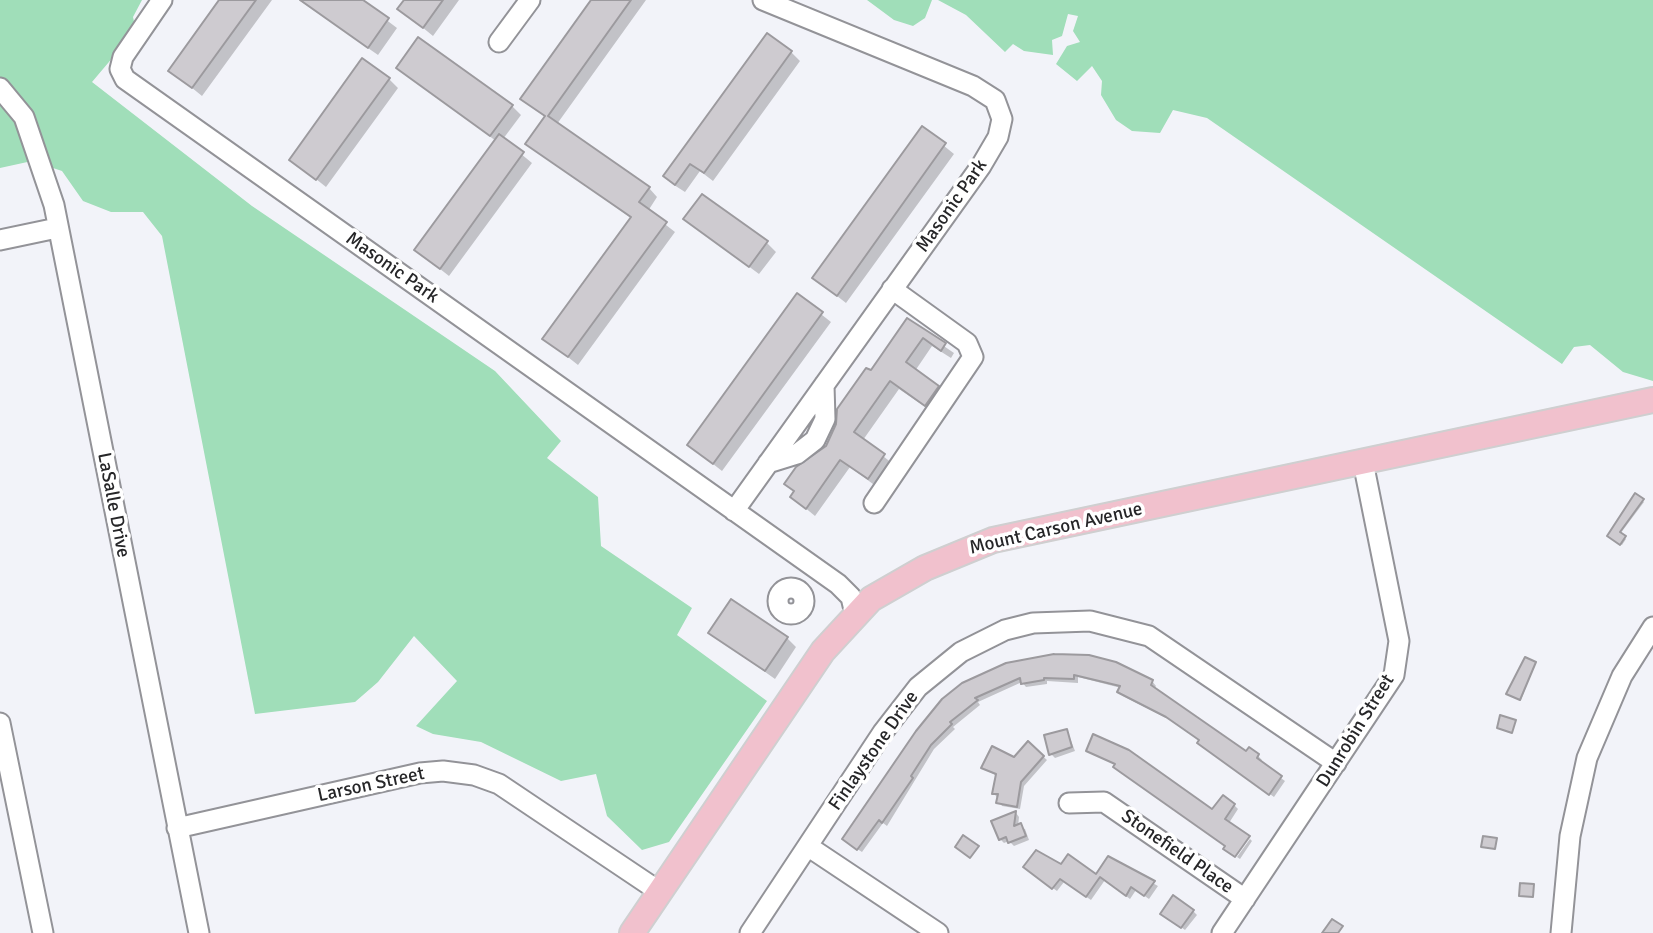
<!DOCTYPE html>
<html>
<head>
<meta charset="utf-8">
<style>
  body { margin:0 }
  canvas { display:block; background:#f2f3f9 }
</style>
</head>
<body>
<canvas width="1653" height="933"></canvas>
<script>
const ctx = document.querySelector('canvas').getContext('2d');
ctx.lineJoin = 'round';
function fill(path, color) { ctx.fillStyle = color; ctx.fill(path, 'evenodd'); }
const poly = rows => new Path2D(rows.map(r => 'M' + r).join(''));
function trace(path, color, width, dash) { ctx.strokeStyle = color; ctx.lineWidth = width; ctx.lineCap = dash ? 'butt' : 'round'; ctx.setLineDash(dash || []); ctx.stroke(path); }
function write(font, color, halo, rows, align = 'center') {
  ctx.font = font + ' Signika,sans-serif'; ctx.lineWidth = 7; ctx.setLineDash([]); ctx.textBaseline = 'middle'; ctx.strokeStyle = halo; ctx.fillStyle = color; for (const [text, x, y, turn = 0] of rows) {
    ctx.save(); ctx.translate(x, y); ctx.rotate((+turn || 0) * Math.PI / 180); ctx.textAlign = isNaN(turn) ? turn : align; if (halo) ctx.strokeText(text, 0, 0); ctx.fillText(text, 0, 0); ctx.restore();
  }
}
const green = poly([
  [0,0,142,0,133,17,136,30,92,82,252,206,495,371,561,441,547,458,598,497,601,546,692,608,677,635,767,701,669,842,642,850,607,816,596,774,561,781,481,742,433,734,416,726,457,681,414,636,378,682,355,702,255,714,162,236,143,212,111,212,83,201,62,171,32,161,0,168],
  [867,0,932,0,925,18,913,26,894,20],
  [938,0,1653,0,1653,381,1623,372,1590,345,1574,347,1562,364,1207,118,1173,110,1160,133,1132,131,1116,120,1101,95,1102,81,1092,66,1077,81,1056,64,1067,46,1080,42,1073,31,1078,16,1068,14,1062,36,1052,40,1053,55,1024,51,1013,44,1005,52,966,15]
]);
const shadow = poly([
  [221,0,272,0,202,96,170,70],
  [299,0,360,0,397,28,378,55],
  [406,0,459,0,433,36,400,9],
  [593,0,646,0,557,124,649,188,657,197,648,211,675,232,578,365,545,339,632,219,528,144,546,118,523,98],
  [791,52,800,61,713,181,700,171,685,192,674,185,666,176],
  [398,68,512,106,521,115,503,139,532,163,449,276,416,250,496,141],
  [389,79,398,88,326,187,291,159],
  [922,128,954,154,846,303,814,278],
  [685,219,767,243,776,252,759,274],
  [798,296,831,322,722,471,689,445],
  [907,321,954,353,951,358,932,346,915,371,946,396,934,413,899,389,863,440,893,464,877,487,850,467,815,516,792,497,795,492,787,484,827,447,872,372],
  [1636,495,1644,502,1620,534,1626,539,1622,545,1609,536],
  [710,633,787,638,796,647,775,679],
  [1535,664,1521,700,1510,695],
  [1007,665,1152,681,1156,686,1154,689,1246,753,1258,756,1262,760,1260,763,1285,781,1274,797,1203,747,1200,741,1172,721,1123,696,1121,688,1078,677,1078,683,1047,681,1047,684,1026,687,1022,682,978,702,980,705,953,727,955,729,934,749,887,826,883,823,862,852,848,843,917,732],
  [1067,730,1075,751,1055,758,1051,754],
  [1028,743,1047,760,1024,786,1020,809,1002,806,994,793,997,776,983,768,1014,759],
  [1088,750,1213,812,1234,805,1238,809,1229,823,1227,847,1116,765],
  [1016,813,1019,817,1018,827,1025,829,1029,840,1014,846,1009,841,1004,843,1000,839],
  [1250,839,1252,841,1240,859,1237,857],
  [1108,858,1158,886,1149,899,1136,890,1130,899,1105,880,1091,900,1064,882,1057,891,1029,871,1096,877],
  [1193,911,1197,915,1185,930,1167,917]
]);
const building = poly([
  [219,0,256,0,192,88,168,71,219,0],
  [300,0,363,0,389,18,368,48,300,0],
  [404,0,443,0,423,28,397,9,404,0],
  [591,0,631,0,548,116,650,187,639,202,667,222,568,357,542,339,631,217,525,144,545,116,520,99,591,0],
  [767,33,792,51,704,173,690,164,675,185,663,176,767,33],
  [418,37,513,105,490,136,396,68,418,37],
  [362,58,390,78,316,180,289,160,362,58],
  [922,126,946,143,837,296,812,278,922,126],
  [499,134,524,152,440,269,414,250,499,134],
  [702,194,768,241,749,267,683,219,702,194],
  [797,293,823,312,713,464,687,445,797,293],
  [907,318,946,343,941,351,923,338,906,362,939,386,925,406,890,381,854,432,885,454,868,479,840,460,806,509,790,497,794,491,784,484,796,467,826,446,836,424,837,409,866,368,871,370,907,318],
  [1635,493,1644,499,1620,532,1626,536,1620,545,1607,536,1635,493],
  [731,599,788,637,765,671,708,633,731,599],
  [1054,654,1089,655,1116,662,1153,680,1151,685,1246,751,1249,747,1259,754,1257,758,1282,776,1269,795,1197,743,1199,740,1166,717,1117,692,1120,686,1074,675,1074,679,1044,678,1044,680,1021,684,1020,678,975,698,978,700,950,722,952,724,931,745,911,776,913,778,882,823,879,820,857,850,842,839,916,731,942,699,962,683,1006,663,1054,654],
  [1525,657,1536,662,1520,700,1506,694,1525,657],
  [1500,715,1516,720,1512,733,1497,728,1500,715],
  [1067,729,1072,747,1049,755,1044,735,1067,729],
  [1093,734,1129,750,1212,809,1223,795,1235,804,1225,819,1250,836,1235,857,1223,849,1225,846,1113,767,1115,764,1086,751,1093,734],
  [1028,741,1044,756,1021,782,1017,807,996,803,998,794,992,794,996,774,981,768,992,746,1014,757,1028,741],
  [1016,811,1014,826,1021,823,1026,836,1008,843,1006,837,999,840,991,821,1016,811],
  [963,835,979,846,970,858,955,847,963,835],
  [1483,836,1497,838,1495,849,1481,847,1483,836],
  [1036,850,1061,864,1068,854,1096,874,1108,856,1155,881,1144,896,1131,887,1126,896,1100,877,1086,897,1060,879,1052,889,1023,867,1036,850],
  [1520,883,1534,884,1533,897,1519,896,1520,883],
  [1173,895,1194,910,1181,928,1160,914,1173,895],
  [1332,919,1343,926,1338,933,1322,933,1332,919]
]);
const minor = poly([
  [162,0,123,57,120,69,125,79,838,584,851,597,855,614],
  [499,42,530,0],
  [0,88,24,117,54,205,199,933],
  [0,240,57,228],
  [768,463,797,454,815,440,825,419,824,385],
  [874,503,973,357,967,343,892,289],
  [734,511,981,166,998,137,1002,119,995,100,973,86,763,0],
  '778 601a13 13 0 1 1 26 0a13 13 0 1 1-26 0Z',
  [0,723,43,933],
  [1069,803,1104,802,1245,899],
  [177,828,420,773,443,771,474,775,499,784,660,892],
  [809,847,938,933],
  [750,933,883,732,918,687,961,652,1005,630,1033,623,1090,621,1149,636,1336,763],
  [1222,933,1394,675,1399,641,1363,462],
  [1561,933,1570,836,1587,758,1622,676,1653,627]
]);
const major = poly([
  [632,933,823,651,871,599,925,568,993,540,1653,400]
]);
const streetNames = [
  ["Masonic Park",952,206,-55],
  ["Masonic Park",392,268,35],
  ["LaSalle Drive",113,505,79],
  ["Mount Carson Avenue",1056,529,-13],
  ["Dunrobin Street",1356,731,-58],
  ["Finlaystone Drive",874,751,-55],
  ["Larson Street",371,785,-12],
  ["Stonefield Place",1177,852,35]
];
fill(green, '#a0deb9');
fill(shadow, '#0003');
fill(building, '#cecbd0');
trace(building, '#9c9a9e', 2);
trace(minor, '#939398', 23);
trace(major, '#cfcfd0', 28);
trace(minor, '#fff', 19);
trace(major, '#f1c1cd', 24);
write('19px', '#262628', '#fff', streetNames);
</script>
</body>
</html>
